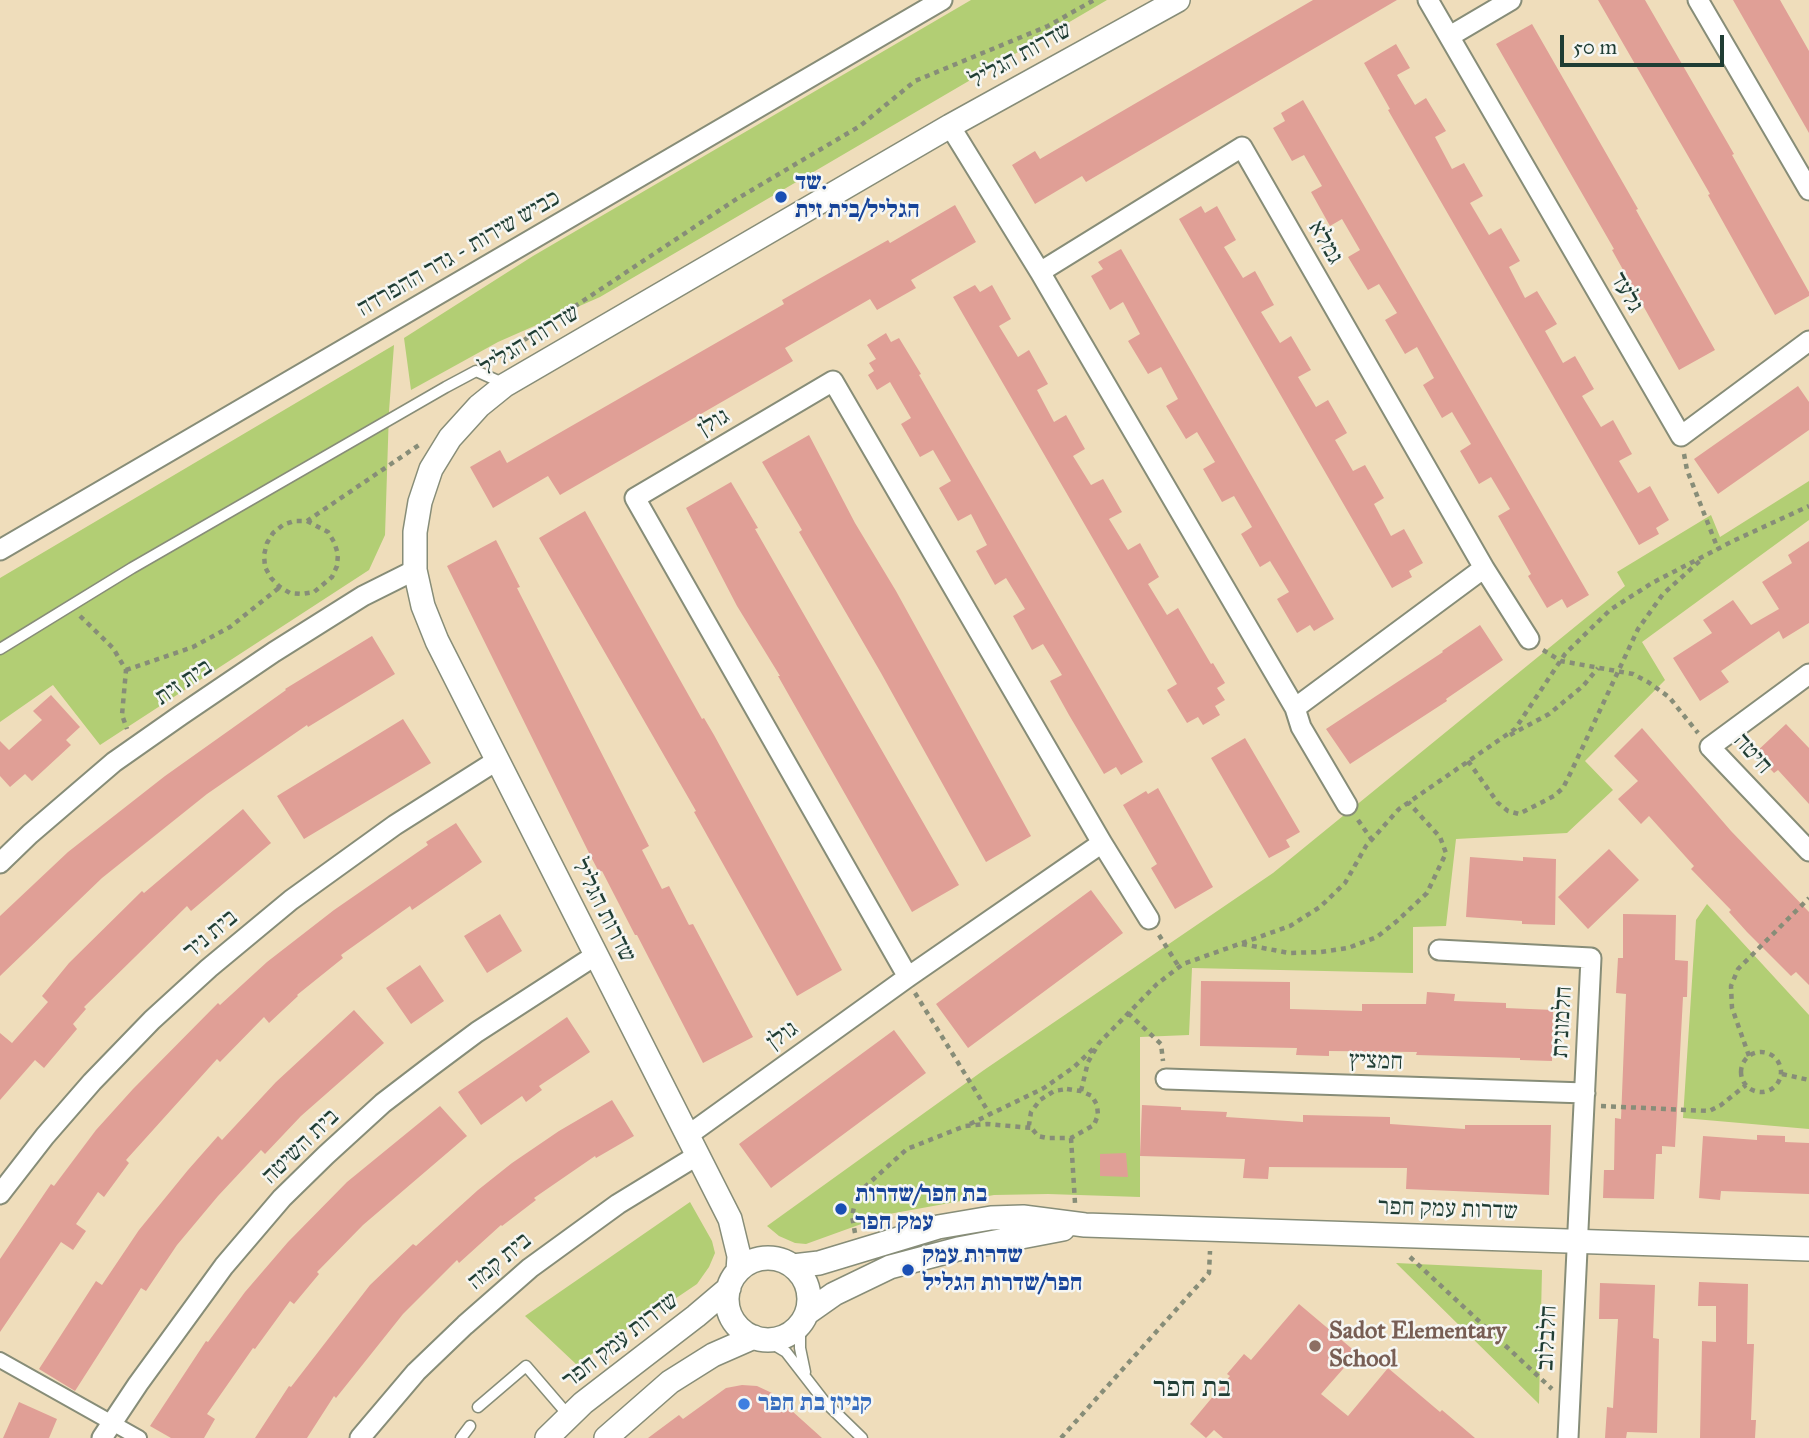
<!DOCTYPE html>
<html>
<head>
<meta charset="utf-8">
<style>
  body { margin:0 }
  #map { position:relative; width:1809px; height:1438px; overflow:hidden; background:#efddbb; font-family:"IM FELL Great Primer",serif }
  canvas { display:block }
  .scale { position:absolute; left:1560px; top:35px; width:164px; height:32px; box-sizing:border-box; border:4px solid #1f3d34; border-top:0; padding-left:9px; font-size:21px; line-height:24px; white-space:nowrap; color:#1f3d34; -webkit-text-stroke:5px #f6f6f2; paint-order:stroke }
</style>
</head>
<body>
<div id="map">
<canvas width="1809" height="1438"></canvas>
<div class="scale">50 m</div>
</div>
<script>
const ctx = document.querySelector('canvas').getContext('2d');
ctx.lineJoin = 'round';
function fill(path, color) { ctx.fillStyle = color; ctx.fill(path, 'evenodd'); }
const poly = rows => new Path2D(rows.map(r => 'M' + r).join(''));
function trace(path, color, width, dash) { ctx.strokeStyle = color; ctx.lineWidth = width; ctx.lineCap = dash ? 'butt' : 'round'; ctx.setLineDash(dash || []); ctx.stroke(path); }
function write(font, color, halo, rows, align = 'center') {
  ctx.font = font + ' "IM FELL Great Primer","Frank Ruhl Libre",serif'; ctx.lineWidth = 5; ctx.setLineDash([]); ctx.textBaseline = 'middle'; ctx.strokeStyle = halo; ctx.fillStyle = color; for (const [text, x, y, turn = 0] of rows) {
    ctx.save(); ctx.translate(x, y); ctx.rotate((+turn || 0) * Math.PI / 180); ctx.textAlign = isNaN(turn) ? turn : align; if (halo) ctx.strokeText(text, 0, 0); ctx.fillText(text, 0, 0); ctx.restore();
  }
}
const green = poly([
  [971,0,1107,0,600,297,498,342,411,390,404,338,533,256],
  [394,345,389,411,385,535,369,570,100,745,53,685,0,722,0,578],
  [1809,481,1809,520,1642,642,1665,680,1585,761,1613,790,1567,833,1456,839,1446,926,1413,927,1413,973,1192,968,1189,1035,1140,1037,1140,1197,1048,1194,994,1195,889,1214,806,1244,795,1243,779,1236,767,1226,984,1070,1273,873,1625,586,1617,572,1711,515,1720,537],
  [1707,904,1809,1015,1809,1129,1683,1118,1696,920],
  [690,1202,712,1241,715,1253,709,1267,697,1284,657,1311,619,1334,577,1365,525,1316],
  [1396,1263,1542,1270,1539,1404]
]);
const building = poly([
  [1313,0,1397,0,1086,182,1082,176,1035,204,1012,165,1035,151,1040,159],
  [1598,0,1645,0,1734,154,1732,155,1809,292,1809,296,1775,315,1708,195,1710,194],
  [1733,0,1780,0,1809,51,1809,133],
  [1532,24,1638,209,1636,210,1715,350,1679,370,1612,250,1614,249,1496,44],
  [1396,44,1410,68,1397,75,1415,105,1426,98,1446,131,1435,137,1452,169,1464,163,1483,196,1470,203,1489,235,1501,228,1520,261,1509,267,1525,298,1537,291,1557,324,1545,331,1563,363,1575,356,1594,389,1582,396,1601,427,1613,420,1632,454,1619,461,1638,493,1650,486,1669,520,1656,528,1659,534,1639,545,1388,110,1390,109,1364,63],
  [1303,100,1589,595,1567,608,1562,599,1547,608,1528,576,1531,574,1498,516,1510,509,1491,477,1479,484,1460,451,1471,444,1452,412,1442,418,1423,385,1434,378,1417,347,1405,354,1385,320,1397,313,1379,284,1368,290,1348,257,1360,250,1342,219,1330,226,1311,192,1322,186,1304,155,1292,161,1273,128,1285,121,1281,113],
  [955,205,976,242,911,280,916,288,877,310,870,299,785,348,793,361,560,495,548,476,493,508,470,467,500,450,507,463,784,304,782,300,824,276,888,240,890,243],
  [1201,206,1205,213,1217,206,1236,240,1224,247,1243,278,1255,271,1274,305,1261,312,1280,343,1291,336,1311,370,1298,377,1316,407,1328,400,1347,433,1335,440,1353,471,1365,465,1384,498,1374,504,1391,536,1404,529,1423,563,1409,571,1412,577,1392,588,1179,219],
  [1121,249,1334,619,1314,631,1310,625,1297,633,1277,599,1289,592,1270,561,1260,567,1241,534,1252,527,1234,496,1222,502,1203,469,1215,462,1197,432,1186,439,1166,406,1178,399,1161,367,1148,374,1128,341,1140,334,1123,302,1110,310,1091,276,1103,269,1098,262],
  [975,285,980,292,992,285,1011,319,999,326,1018,357,1029,350,1048,384,1037,390,1054,422,1066,415,1085,449,1073,456,1091,485,1103,479,1122,512,1109,519,1128,550,1140,543,1159,577,1148,584,1167,615,1178,608,1211,664,1213,663,1225,683,1217,688,1225,700,1215,706,1220,715,1203,725,1198,717,1187,723,1167,690,1177,684,953,297],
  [886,333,891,342,899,338,921,374,919,375,1143,762,1121,775,1116,767,1104,774,1069,715,1050,681,1062,675,1043,644,1032,650,1013,616,1025,609,1006,578,995,585,976,551,987,545,971,514,958,521,939,488,951,481,933,450,920,457,901,424,911,418,890,382,877,390,868,375,874,371,869,363,876,359,867,345],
  [1798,386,1809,402,1809,430,1718,494,1694,459],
  [809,435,855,523,896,591,1031,836,986,862,881,673,799,532,802,530,762,462],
  [731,482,758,528,755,529,959,885,912,912,778,676,780,676,737,606,686,508],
  [585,511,702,719,704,718,714,735,842,970,797,996,694,812,696,811,539,538],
  [496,540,520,587,517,588,649,846,642,850,662,889,669,886,689,925,693,924,753,1037,703,1063,637,935,635,935,602,871,599,872,590,855,447,566],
  [1809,541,1809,623,1783,639,1779,631,1721,671,1729,682,1700,701,1673,658,1712,633,1703,620,1733,600,1751,625,1779,609,1762,582,1792,563,1788,555],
  [1480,625,1503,660,1446,699,1447,701,1350,764,1326,729,1443,652,1442,651],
  [372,636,395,674,308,727,307,725,207,794,102,878,0,976,0,916,68,852,165,776,286,690,285,689],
  [51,695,80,727,66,740,71,745,32,781,25,774,10,787,0,776,0,741,9,750,42,720,33,711],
  [403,719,431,763,304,839,277,796],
  [1786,724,1809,748,1809,804,1778,770,1774,773,1755,753],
  [1642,728,1731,831,1809,912,1809,985,1796,972,1791,976,1747,932,1729,912,1731,910,1691,869,1694,866,1649,816,1641,824,1618,799,1638,781,1614,756],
  [1245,738,1300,832,1286,840,1290,847,1269,858,1211,758],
  [1158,788,1213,887,1175,909,1151,868,1157,864,1123,805,1146,791,1148,794],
  [243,809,271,843,191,911,187,906,84,1007,86,1009,73,1024,77,1029,44,1068,35,1060,0,1100,0,1033,12,1043,48,1002,42,996,69,963,142,891,144,893],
  [456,823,482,862,412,910,410,906,341,955,343,958,297,995,298,996,269,1023,264,1017,220,1062,217,1059,126,1160,129,1163,104,1197,98,1192,76,1224,86,1231,73,1250,61,1242,0,1332,0,1259,51,1184,54,1186,96,1130,133,1089,218,1003,220,1005,267,962,334,910,428,845,426,842],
  [1609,849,1639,880,1588,929,1558,897],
  [1470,857,1523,861,1523,857,1556,859,1555,925,1522,924,1522,921,1466,917],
  [1091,890,1123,933,968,1048,936,1004],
  [500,914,522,951,487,973,464,936],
  [1623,914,1676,915,1675,960,1688,961,1687,997,1683,997,1675,1147,1662,1146,1662,1154,1656,1154,1654,1199,1603,1198,1604,1170,1614,1170,1615,1118,1621,1119,1626,994,1616,993,1618,958,1623,958],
  [420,965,444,1001,411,1024,386,988],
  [1201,981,1290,982,1290,1009,1362,1011,1362,1004,1426,1004,1427,992,1455,994,1454,1001,1506,1003,1506,1008,1553,1010,1552,1061,1520,1060,1520,1058,1416,1055,1417,1052,1329,1051,1329,1056,1296,1055,1297,1048,1200,1046],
  [354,1010,384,1043,301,1116,265,1154,261,1150,218,1196,177,1245,146,1291,141,1288,75,1391,39,1369,96,1281,102,1285,139,1230,188,1170,218,1136,222,1140,276,1082],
  [567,1017,590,1052,539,1086,542,1090,526,1102,522,1096,481,1125,458,1092],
  [894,1030,926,1073,771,1188,739,1144],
  [612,1100,634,1136,596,1158,595,1156,534,1198,536,1200,502,1226,501,1225,459,1263,457,1260,403,1314,336,1398,334,1396,307,1438,255,1438,289,1386,291,1387,370,1285,413,1244,416,1246,478,1190,512,1163,559,1131],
  [1142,1105,1181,1107,1181,1110,1227,1112,1226,1117,1303,1122,1303,1115,1390,1117,1390,1124,1465,1129,1465,1125,1551,1125,1549,1195,1406,1189,1407,1168,1269,1167,1268,1179,1243,1178,1245,1159,1140,1156],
  [440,1106,467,1136,363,1225,317,1272,319,1274,294,1304,290,1301,255,1349,253,1348,207,1414,215,1419,204,1438,171,1438,150,1426,206,1341,208,1342,245,1292,288,1242,347,1182],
  [1757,1135,1785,1136,1785,1142,1809,1143,1809,1194,1721,1191,1720,1200,1699,1198,1703,1136,1757,1140],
  [1126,1153,1128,1177,1100,1176,1100,1154],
  [1699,1282,1748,1284,1747,1344,1754,1344,1751,1420,1756,1420,1755,1438,1700,1438,1702,1341,1716,1342,1716,1306,1698,1306],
  [1600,1283,1655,1285,1653,1338,1659,1339,1657,1433,1627,1432,1626,1438,1605,1438,1607,1407,1613,1408,1618,1319,1599,1319],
  [1299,1304,1357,1353,1321,1394,1348,1416,1388,1368,1440,1412,1442,1410,1475,1438,1223,1438,1214,1430,1206,1438,1190,1424,1230,1376,1227,1374,1244,1354,1251,1360],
  [742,1385,757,1386,772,1393,822,1438,648,1438,679,1415,683,1419,726,1388],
  [19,1402,57,1419,49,1438,3,1438]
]);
const path = poly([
  [491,362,735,200,860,126,915,81,1048,26,1094,0],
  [1684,454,1687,470,1718,549],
  [307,521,328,532,334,542,338,554,337,566,332,577,314,592,302,594,290,593,280,587,271,578,265,567,264,555,267,543,273,533,283,525,294,521,307,521,419,445],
  [80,616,113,648,126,670,122,715,127,729],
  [1543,650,1561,661,1633,674,1648,682,1669,697,1698,733],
  [126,670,193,647,230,627,280,587],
  [1510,735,1549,714,1583,686,1598,668],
  [1468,761,1498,803,1508,811,1519,814,1554,796,1563,788,1571,772,1638,629,1663,594,1702,559],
  [1358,820,1372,840],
  [1159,935,1179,967],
  [1242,944,1289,953,1321,952,1348,948,1377,937,1397,921,1427,893,1446,853,1440,837,1408,802],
  [915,993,991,1116],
  [1128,1013,1161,1044,1163,1061],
  '1741 1072a20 20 0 1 1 40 0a20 20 0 1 1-40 0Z',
  [1749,1056,1732,1008,1731,986,1738,969,1809,898],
  [1782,1074,1809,1080],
  [1067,1089,1081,1091,1092,1096,1097,1105,1098,1115,1094,1125,1071,1138,1047,1138,1038,1136,1029,1125,1031,1112,1040,1100,1054,1091,1067,1089],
  [1081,1091,1088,1062,1099,1043,1157,984,1183,964,1290,926,1320,907,1345,883,1366,846,1399,809,1515,729,1565,654,1610,610,1652,583,1733,541,1809,506],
  [1601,1106,1709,1111,1721,1105,1746,1085],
  [970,1124,1044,1088,1074,1067,1096,1046],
  [1071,1138,1075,1203],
  [855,1233,852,1216,857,1194,907,1149,965,1126,987,1124,1032,1128],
  [1410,1257,1552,1389],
  [1061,1438,1209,1273,1210,1251]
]);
const service = poly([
  [0,649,132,568,446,387,476,371,505,384],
  [803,1319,800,1334,800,1348,805,1372],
  [766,1340,786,1352,824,1401,862,1438],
  [478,1407,526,1366,569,1416],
  [461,1438,470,1426]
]);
const pedestrian = poly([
  [0,1360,139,1438]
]);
const minor = poly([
  [1428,0,1681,436,1809,341],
  [1698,0,1809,190],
  [1450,36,1511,0],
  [950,126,1040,272,1295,708,1484,568,1242,147,1040,272],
  [0,550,942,0],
  [1484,568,1529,639],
  [1809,674,1710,747,1809,851],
  [1295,708,1301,727,1347,805],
  [1102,843,1149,919],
  [0,863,30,834,114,762,181,715,274,652,363,596,415,570],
  [1439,950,1591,958,1568,1438],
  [1166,1079,1585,1093],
  [687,1136,908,977,1102,843,833,381,635,498,908,977],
  [0,1194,45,1136,92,1082,152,1020,209,968,291,900,395,825,496,761],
  [102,1438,138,1384,224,1266,282,1198,326,1155,383,1103,430,1067,477,1032,596,955],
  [360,1438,416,1372,465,1325,530,1268,618,1204,698,1155]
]);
const tertiary = poly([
  '727 1299a41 41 0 1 1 82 0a41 41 0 1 1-82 0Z',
  [793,1266,819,1263,938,1227,991,1218,1023,1217,1085,1225,1809,1249],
  [738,1271,739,1256,730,1219,437,641,423,606,415,570,415,532,420,502,431,469,450,438,479,406,505,385,950,126,1178,0],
  [807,1313,834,1294,890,1267,958,1249,1063,1229],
  [547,1438,583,1403,696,1316,729,1288],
  [606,1438,670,1382,713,1355,754,1337]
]);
const markers = [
  [781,197,7,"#1a4fb4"],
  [841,1209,7,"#1a4fb4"],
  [908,1270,7,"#1a4fb4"],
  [1315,1346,7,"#8d6e63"],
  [744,1404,7,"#3f7fe0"]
];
const streetNames = [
  ["שדרות הגליל",1021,56,-29],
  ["גמלא",1325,243,60],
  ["כביש שירות - גדר ההפרדה",459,254,-30],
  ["גלעד",1626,293,60],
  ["שדרות הגליל",530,341,-32],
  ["גולן",714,423,-31],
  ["בית זית",184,683,-34],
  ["חיטה",1752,754,49],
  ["שדרות הגליל",603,911,63],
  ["בית ניר",211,935,-40],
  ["חלמונית",1563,1022,-87],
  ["גולן",783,1036,-36],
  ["חמציץ",1376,1062,2],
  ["בית השיטה",301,1147,-44],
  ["שדרות עמק חפר",1448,1210,2],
  ["בית קמה",500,1262,-40],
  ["חלבלוב",1548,1338,-87],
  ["שדרות עמק חפר",621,1341,-38]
];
const transitNames = [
  ["שד.",795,183],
  ["הגליל/בית זית",795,211],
  ["בת חפר/שדרות",855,1195],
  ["עמק חפר",855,1223],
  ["שדרות עמק",922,1256],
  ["חפר/שדרות הגליל",922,1284]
];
const educationNames = [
  ["Sadot Elementary",1329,1332],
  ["School",1329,1360]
];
const shopNames = [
  ["קניון בת חפר",758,1404]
];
const quarterNames = [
  ["בת חפר",1192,1389]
];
fill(green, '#b2ce74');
fill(building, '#e09f96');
trace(service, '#878d78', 13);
trace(pedestrian, '#878d78', 18);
trace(minor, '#878d78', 23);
trace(tertiary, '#878d78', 26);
trace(path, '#878d78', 4.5, [5, 5]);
trace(service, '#fff', 10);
trace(pedestrian, '#fff', 14);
trace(minor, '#fff', 19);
trace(tertiary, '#fff', 23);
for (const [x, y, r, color] of markers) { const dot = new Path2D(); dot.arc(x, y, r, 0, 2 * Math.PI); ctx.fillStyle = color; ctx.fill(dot); trace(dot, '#f6f6f2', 2.5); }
write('24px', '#1f3d34', '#f6f6f2', streetNames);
write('bold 24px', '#164399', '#f6f6f2', transitNames, 'left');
write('bold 24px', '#785e54', '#f6f6f2', educationNames, 'left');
write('bold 24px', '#366cbe', '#f6f6f2', shopNames, 'left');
write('28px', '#1f3d34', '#f6f6f2', quarterNames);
</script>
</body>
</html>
